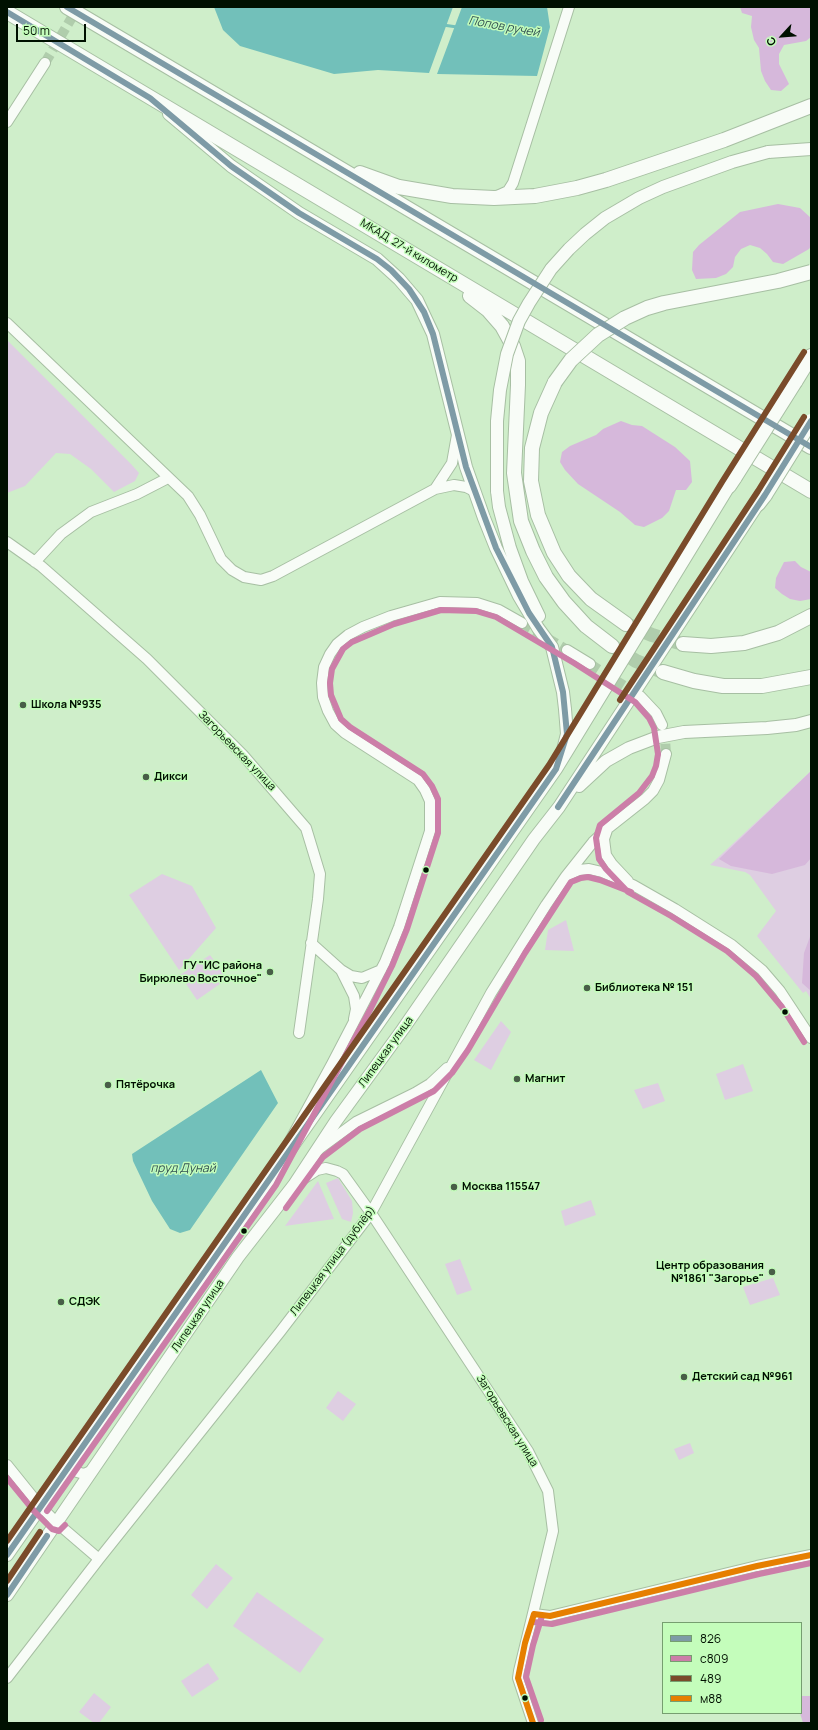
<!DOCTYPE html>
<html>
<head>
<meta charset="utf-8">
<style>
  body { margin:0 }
  #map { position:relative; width:818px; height:1730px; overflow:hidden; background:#cfeeca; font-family:Manrope,sans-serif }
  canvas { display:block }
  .frame { position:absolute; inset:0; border:8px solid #001000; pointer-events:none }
  .legend { position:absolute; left:662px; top:1622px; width:140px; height:92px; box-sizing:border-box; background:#c4fdbb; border:1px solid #769e70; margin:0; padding:5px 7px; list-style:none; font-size:12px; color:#001000 }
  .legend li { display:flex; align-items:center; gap:8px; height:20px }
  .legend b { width:20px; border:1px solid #769e70 }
  .north { position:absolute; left:762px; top:16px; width:40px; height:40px; -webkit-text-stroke:3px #c4fdbb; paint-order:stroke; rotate:244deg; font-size:11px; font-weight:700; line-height:16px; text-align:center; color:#001000 }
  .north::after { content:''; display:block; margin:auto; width:14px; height:18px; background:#001000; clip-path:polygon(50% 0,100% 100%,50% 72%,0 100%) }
  .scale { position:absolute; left:16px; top:24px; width:70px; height:18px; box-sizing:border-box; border:2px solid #001000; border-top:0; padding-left:5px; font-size:12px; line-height:14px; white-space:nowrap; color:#001000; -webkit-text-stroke:3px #c4fdbb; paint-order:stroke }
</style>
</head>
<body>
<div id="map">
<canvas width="818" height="1730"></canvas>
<div class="frame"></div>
<ul class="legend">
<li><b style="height:5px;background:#7e9ba6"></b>826</li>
<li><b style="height:5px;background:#cc7ea8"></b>с809</li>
<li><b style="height:5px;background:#7a4b2a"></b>489</li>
<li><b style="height:5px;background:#e67f00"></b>м88</li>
</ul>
<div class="north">С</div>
<div class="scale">50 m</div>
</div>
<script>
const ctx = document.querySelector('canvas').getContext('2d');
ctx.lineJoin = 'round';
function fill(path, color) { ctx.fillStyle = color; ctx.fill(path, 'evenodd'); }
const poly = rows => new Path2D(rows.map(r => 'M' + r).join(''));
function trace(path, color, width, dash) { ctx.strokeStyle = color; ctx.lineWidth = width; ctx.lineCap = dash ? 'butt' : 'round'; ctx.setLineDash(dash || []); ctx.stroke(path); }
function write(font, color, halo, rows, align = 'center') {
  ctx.font = font + ' Manrope,sans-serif'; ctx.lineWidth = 3; ctx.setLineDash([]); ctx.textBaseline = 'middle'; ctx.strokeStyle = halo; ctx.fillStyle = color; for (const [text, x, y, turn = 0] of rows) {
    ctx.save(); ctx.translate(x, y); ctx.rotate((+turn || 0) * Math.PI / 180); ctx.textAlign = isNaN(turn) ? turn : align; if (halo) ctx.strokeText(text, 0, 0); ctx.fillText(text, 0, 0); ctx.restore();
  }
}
const green = poly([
  [7,340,131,464,139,473,135,481,114,492,91,469,70,454,56,453,25,486,7,493],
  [811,771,811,999,806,991,803,993,757,936,776,911,750,875,745,872,710,865],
  [162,874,192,886,216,928,179,970,129,895],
  [566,920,574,951,545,950,548,930],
  [210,955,227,979,197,1000,180,975],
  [501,1021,511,1032,491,1070,474,1060],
  [743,1064,753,1091,725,1100,716,1074],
  [658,1083,665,1101,643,1109,634,1090],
  [338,1178,352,1201,353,1213,351,1222,342,1219,326,1183],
  [318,1181,334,1219,285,1226],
  [591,1200,596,1215,565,1226,561,1211],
  [460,1259,472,1290,457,1295,445,1264],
  [773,1278,780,1295,750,1305,743,1287],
  [338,1391,356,1404,343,1421,326,1408],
  [690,1443,694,1453,679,1460,674,1449],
  [216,1564,233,1578,207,1609,191,1595],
  [257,1592,324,1639,300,1673,233,1626],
  [208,1663,219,1679,192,1697,181,1681],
  [94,1693,111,1707,99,1723,94,1723,79,1712]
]);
const forest = poly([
  [740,7,811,7,811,37,806,41,784,45,779,54,779,64,789,84,781,91,771,90,765,81,761,71,759,48,754,40,751,27,752,16,742,13],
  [778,204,800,208,811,218,811,246,809,249,783,264,773,262,767,254,760,248,750,245,741,249,735,257,733,267,726,274,716,278,696,279,692,270,693,252,699,245,740,212],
  [621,421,632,425,642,426,675,447,690,461,692,482,686,490,676,490,669,511,662,518,644,527,635,525,620,512,578,484,565,470,560,462,562,452,570,446,596,435,603,429],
  [795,561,801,567,811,572,811,599,800,601,790,599,782,594,775,588,776,578,784,562],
  [811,771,811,858,805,865,772,874,731,866,719,859],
  [811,934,811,991,802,983,804,953],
  [801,1696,811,1696,811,1723,803,1723,800,1713]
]);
const water = poly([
  [214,7,453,7,429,73,378,70,334,74,240,46,223,30],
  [462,7,547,7,550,27,537,76,437,74],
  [261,1070,278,1103,190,1230,180,1233,170,1229,152,1201,133,1161,132,1154]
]);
const stream = poly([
  [443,25,457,27]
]);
const minorTunnel = poly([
  [45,63,78,7],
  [522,623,567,650],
  [590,664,640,696],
  [663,729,665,739,666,754]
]);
const highwayTunnel = poly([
  [626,624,652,635,683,644],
  [612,646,636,661,663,672]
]);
const minor = poly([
  [7,122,45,63],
  [497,196,508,191,513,183,569,7],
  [7,323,188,496,200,515,221,559,232,570,244,577,261,580,273,576,435,489,454,485,466,487,474,491],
  [435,489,452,463,457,435],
  [7,542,41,566,147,659,243,755,306,828,320,874,318,899,299,1033],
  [35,562,61,534,91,512,137,494,168,478],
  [567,650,590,664],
  [640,696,656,713,662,725],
  [607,830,604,839,606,855,612,864,628,881],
  [568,875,579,870,589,869,602,872,633,885,675,909,732,945,762,970,780,991,811,1038],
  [311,943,341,970,351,976,362,978,381,970],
  [341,970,354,996,356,1009,354,1019],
  [319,1149,356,1122,415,1093,430,1084,447,1068],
  [285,1150,332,1064,385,962,399,927,430,831,430,801,425,790,418,780,345,733,335,724,328,711,323,697,322,683,324,667,330,654,337,644,348,635,363,627,391,616,440,602,477,603,499,610,522,623],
  [297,1183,317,1170,326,1168,337,1171,343,1174,371,1213,528,1451,548,1491,553,1531,519,1671,518,1678,533,1723],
  [76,1457,74,1466,77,1472,84,1474,93,1470],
  [7,1465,40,1506,57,1523,99,1559],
  [534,1614,550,1616,757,1566,811,1555],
  [7,1678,99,1559,280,1332,371,1213,491,993,546,905,566,876,593,842,607,829,645,799,653,791,659,780,666,754]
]);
const major = poly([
  [169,114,231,166,299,213,377,259,399,279,417,300,433,334,466,467,484,518,496,548,519,596,538,628,552,647,563,692,565,709,567,734,562,754],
  [768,152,811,149],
  [497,491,499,507,510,548,522,581,539,616],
  [579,786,606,761,629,748,658,737,684,732,767,728,796,725,811,721],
  [7,1555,556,769,729,486],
  [7,1595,238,1257,294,1185,336,1121,403,1029,534,839,559,807,758,504]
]);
const highway = poly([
  [67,7,811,447],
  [7,12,811,491],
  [360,173,399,187,452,196,494,198,535,196,577,188,606,180,724,140,811,106],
  [470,296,488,310,502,326,513,346,518,361,518,385,514,473,521,521,533,551,546,577,564,602,586,626,612,646],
  [555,382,541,413,532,448,531,481,538,515,554,553,569,576,591,599,626,624],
  [795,382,811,356],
  [729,486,735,477],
  [758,504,765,495],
  [683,644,711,646,744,643,778,633,811,616],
  [663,672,694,681,723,686,762,686,811,677]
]);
const majorBridge = poly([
  [497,491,497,421,500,390,507,354,519,321,529,303,551,269,569,249,585,234,605,218,639,198,663,187,732,162,768,152]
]);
const highwayBridge = poly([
  [555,382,571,360,598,335,625,318,647,308,664,303,778,281,811,272],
  [735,477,795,382],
  [765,495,811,421]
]);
const bus1 = poly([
  [67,7,811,447],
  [7,12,150,98,231,166,299,213,377,259,391,270,409,289,424,312,433,334,466,467,496,548,529,613,552,647,563,692,567,734,556,769,7,1555],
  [558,807,765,495,811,421],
  [7,1595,47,1536]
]);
const bus2 = poly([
  [286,1208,323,1157,360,1129,434,1091,452,1073,468,1050,525,953,571,882,581,878,588,877,600,880,631,892],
  [7,1478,34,1511,52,1529,59,1531,65,1525],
  [47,1511,276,1185,371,1008,392,966,407,929,438,833,438,799,432,786,423,774,350,727,341,719,331,695,330,683,332,669,343,649,352,642,394,624,441,610,476,611,496,617,574,663,635,702,649,718,654,728,658,754,656,766,652,776,639,793,600,825,596,838,599,859,606,869,628,892,671,916,727,951,756,976,782,1007,804,1042],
  [533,1622,552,1624,759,1574,811,1563],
  [541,1720,526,1677,533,1645,542,1616]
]);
const bus3 = poly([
  [620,700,758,491,804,417],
  [7,1541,549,765,722,482,804,352],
  [7,1581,40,1532]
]);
const bus4 = poly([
  [534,1614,550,1616,757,1566,811,1555],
  [533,1723,518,1678,525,1643,534,1614]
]);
const markers = [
  [23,705,4,"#485e47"],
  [146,777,4,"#485e47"],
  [426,870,3.5,"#001000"],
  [270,972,4,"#485e47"],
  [587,988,4,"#485e47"],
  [785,1012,3.5,"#001000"],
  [517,1079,4,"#485e47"],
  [108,1085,4,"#485e47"],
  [454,1187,4,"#485e47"],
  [244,1231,3.5,"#001000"],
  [772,1272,4,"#485e47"],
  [61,1302,4,"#485e47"],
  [684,1377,4,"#485e47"],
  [525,1698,3.5,"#001000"]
];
const streetNames = [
  ["МКАД, 27-й километр",409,251,31],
  ["Загорьевская улица",237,751,46],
  ["Липецкая улица",386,1052,-54],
  ["Липецкая улица (дублёр)",333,1261,-53],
  ["Липецкая улица",198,1316,-56],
  ["Загорьевская улица",507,1421,58]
];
const poiNames = [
  ["Школа №935",31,705],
  ["Дикси",154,777],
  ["ГУ \"ИС района",262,966,"right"],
  ["Бирюлево Восточное\"",262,979,"right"],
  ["Библиотека № 151",595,988],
  ["Магнит",525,1079],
  ["Пятёрочка",116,1085],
  ["Москва 115547",462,1187],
  ["Центр образования",764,1266,"right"],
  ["№1861 \"Загорье\"",764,1279,"right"],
  ["СДЭК",69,1302],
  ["Детский сад №961",692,1377]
];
const waterNames = [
  ["Попов ручей",504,27,10],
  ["пруд Дунай",183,1169]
];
fill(green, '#decee2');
fill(forest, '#d6b8db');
fill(water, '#72c0ba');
trace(stream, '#72c0ba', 3);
trace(minorTunnel, '#b0cdac', 10, [10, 5]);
trace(highwayTunnel, '#b0cdac', 14, [14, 7]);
trace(minor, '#a7bfa3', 12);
trace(major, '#a7bfa3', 14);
trace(highway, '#a7bfa3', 16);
trace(minor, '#f8fcf7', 10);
trace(major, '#f8fcf7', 12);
trace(highway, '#f8fcf7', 14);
trace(majorBridge, '#a7bfa3', 14, []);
trace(highwayBridge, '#a7bfa3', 16, []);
trace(majorBridge, '#f8fcf7', 12);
trace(highwayBridge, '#f8fcf7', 14);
trace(bus1, '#7e9ba6', 6);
trace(bus2, '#cc7ea8', 6);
trace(bus3, '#7a4b2a', 6);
trace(bus4, '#e67f00', 6);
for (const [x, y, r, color] of markers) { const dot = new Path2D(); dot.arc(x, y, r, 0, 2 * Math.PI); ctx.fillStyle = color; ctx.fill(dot); trace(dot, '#c4fdbb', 1.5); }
write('11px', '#001000', '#c4fdbb', streetNames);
write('bold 11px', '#001000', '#c4fdbb', poiNames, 'left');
write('italic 12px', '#335254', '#c4fdbb', waterNames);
</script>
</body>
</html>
